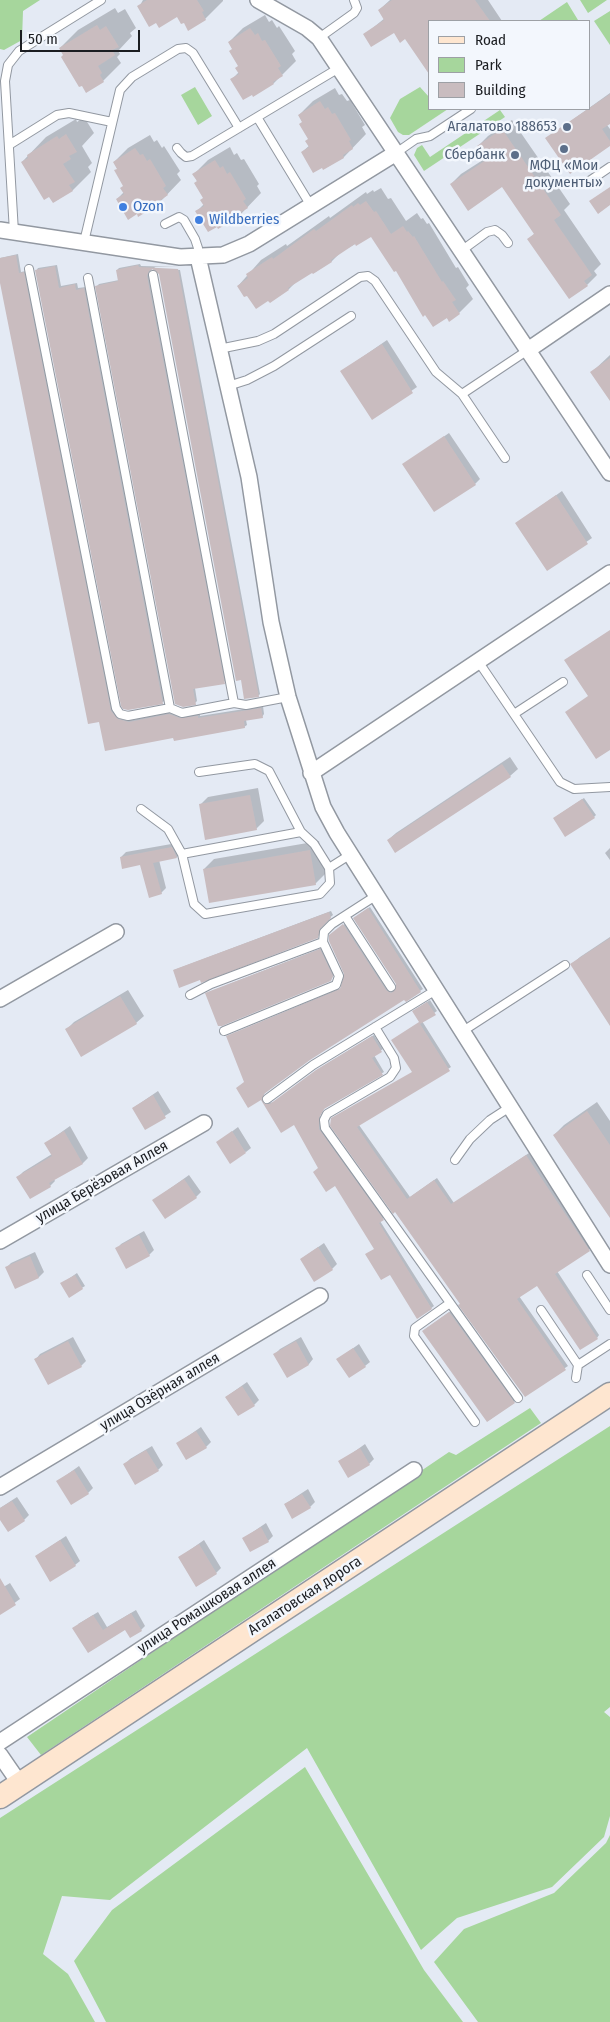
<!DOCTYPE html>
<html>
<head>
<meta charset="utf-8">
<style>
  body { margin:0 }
  #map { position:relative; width:610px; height:2022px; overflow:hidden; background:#e4eaf4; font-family:"Fira Sans Condensed",sans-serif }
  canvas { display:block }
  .legend { position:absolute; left:428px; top:20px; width:162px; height:90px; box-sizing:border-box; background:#f3f7fd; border:1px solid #9da0a5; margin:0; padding:6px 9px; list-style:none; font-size:15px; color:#1b1d21 }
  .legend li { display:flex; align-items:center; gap:10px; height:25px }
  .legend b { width:25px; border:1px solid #9da0a5 }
  .scale { position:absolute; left:20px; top:30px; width:120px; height:22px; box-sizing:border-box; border:2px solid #1b1d21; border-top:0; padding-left:6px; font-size:15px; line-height:18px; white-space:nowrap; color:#1b1d21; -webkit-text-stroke:4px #f3f7fd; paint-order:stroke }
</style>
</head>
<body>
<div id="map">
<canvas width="610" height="2022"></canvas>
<ul class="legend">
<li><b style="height:6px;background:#fee6d0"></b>Road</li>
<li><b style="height:14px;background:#a6d69c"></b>Park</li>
<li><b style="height:14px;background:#c9bcbf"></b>Building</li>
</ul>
<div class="scale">50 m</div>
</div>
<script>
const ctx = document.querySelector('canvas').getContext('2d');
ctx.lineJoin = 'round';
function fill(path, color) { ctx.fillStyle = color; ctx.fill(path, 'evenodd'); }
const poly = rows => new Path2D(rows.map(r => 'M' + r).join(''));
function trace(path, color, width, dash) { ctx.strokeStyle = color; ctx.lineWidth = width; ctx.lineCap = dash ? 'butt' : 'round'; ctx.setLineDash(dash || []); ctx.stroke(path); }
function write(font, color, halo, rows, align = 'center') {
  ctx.font = font + ' "Fira Sans Condensed",sans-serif'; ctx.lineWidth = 5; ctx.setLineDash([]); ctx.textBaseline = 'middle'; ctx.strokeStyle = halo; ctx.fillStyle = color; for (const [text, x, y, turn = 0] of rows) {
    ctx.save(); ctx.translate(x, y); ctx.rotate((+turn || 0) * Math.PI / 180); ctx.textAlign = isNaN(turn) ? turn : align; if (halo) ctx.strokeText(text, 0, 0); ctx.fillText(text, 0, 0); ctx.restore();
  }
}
const green = poly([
  [0,0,40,0,23,11,22,40,4,50,0,49],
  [580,0,607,0,588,13],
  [567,2,578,20,539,21],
  [610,11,610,45,594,21],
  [195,87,212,116,198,125,181,95],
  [420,87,429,97,429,109,448,109,409,135,403,135,398,132,390,118,400,99],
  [500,110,505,117,424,171,414,155,417,148,422,145,430,157],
  [530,1408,541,1423,41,1755,27,1737,449,1452,456,1455],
  [610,1426,610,1707,604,1712,610,1717,610,1816,604,1837,552,1887,457,1918,421,1950,307,1748,110,1900,62,1896,43,1954,68,1974,95,2022,0,2022,0,1818],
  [305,1767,424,1970,463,2022,106,2022,74,1961,112,1910],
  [610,1835,610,2022,478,2022,434,1962,464,1929,554,1893,606,1843]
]);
const shadow = poly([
  [143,0,223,0,223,1,205,19,184,21,177,15,156,21,139,7],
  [390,0,488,0,502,21,429,21,394,32,364,35,385,18,379,10],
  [115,8,118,13,125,9,136,28,130,33,132,36,118,51,120,54,117,57,121,63,103,81,64,55,60,48,78,30],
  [265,15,269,22,272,20,277,28,279,26,295,51,292,54,296,61,274,83,232,79,239,72,240,65,229,42,243,28],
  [335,88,339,95,342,94,347,101,350,100,365,125,362,127,366,134,344,157,324,169,302,152,310,145,310,139,299,115,313,101],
  [610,93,610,123,607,125,610,129,610,145,547,138],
  [84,117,94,133,82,146,92,163,88,167,91,172,73,190,54,202,22,162,46,137,76,119,77,122],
  [512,120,570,204,564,210,601,264,594,271,597,275,587,285,529,239,535,233,503,186,451,184,461,174,486,158,478,146,488,136],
  [150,135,154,142,157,140,162,148,164,146,180,171,177,174,181,180,159,203,137,213,117,199,124,192,125,185,114,162,128,148],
  [230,147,234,155,237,153,241,160,244,159,259,184,257,186,261,193,239,216,197,211,204,204,204,198,194,174,208,160],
  [381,188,388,199,391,198,406,221,417,213,421,219,423,218,427,224,429,223,456,268,458,267,469,285,466,288,473,299,459,313,449,320,397,269,371,235,341,252,332,261,314,273,312,271,298,280,289,289,247,294,238,286,261,260,286,244,287,246,329,216,330,218,366,192,367,194,373,190,374,192],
  [18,254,21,272,26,271,120,717,132,720,172,712,183,717,200,714,200,716,263,706,264,714,262,717,246,720,247,725,244,727,174,736,106,749,0,276,0,258],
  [140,264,141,266,180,267,154,267,157,269,180,270,260,694,258,696,160,273,153,268,149,273,226,680,224,682,195,688,197,701,195,703,97,286,99,284,119,280,117,270,119,268],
  [57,265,61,286,77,283,78,288,86,287,165,700,163,702,128,709,36,271,38,268],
  [387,340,417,387,372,418,342,371],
  [610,355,610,399,592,372],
  [449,433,480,479,475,484,404,464],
  [562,491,592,538,547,569,517,523],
  [510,757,518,769,510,776,388,840,396,833],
  [258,788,264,821,256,829,200,805,208,797],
  [584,798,596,815,594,817,557,816],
  [319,841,325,874,315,884,204,869,214,859],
  [177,843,181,852,177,857,159,860,166,888,161,893,141,864,121,857,126,852],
  [610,848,610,860,605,853],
  [370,907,423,989,406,1000,405,998,309,1059,265,1092,263,1097,268,1103,274,1102,320,1068,374,1035,383,1049,374,1055,384,1072,325,1107,320,1115,321,1126,385,1217,380,1221,434,1306,418,1318,335,1184,319,1168,295,1123,282,1131,261,1098,246,1082,228,1036,341,988,346,974,333,933,346,923,388,988,396,990,397,984,357,916],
  [331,911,333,915,321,925,320,934,317,937,200,978,174,970],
  [610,937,610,1012,572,964,580,957],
  [322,948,334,974,331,980,209,992],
  [128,990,144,1016,136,1023,66,1030,74,1022],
  [430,1000,437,1011,422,1021,451,1067,359,1125,410,1197,437,1178,454,1203,529,1153,591,1248,557,1271,599,1335,597,1338,538,1284,519,1296,568,1366,525,1394,395,1211,332,1126,413,1072,420,1022,416,1009],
  [158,1091,171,1112,146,1128,133,1108],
  [597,1102,610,1121,610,1216,554,1135,564,1125],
  [70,1126,88,1158,83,1163,54,1179,55,1181,50,1186,18,1177,23,1172,52,1154,46,1143],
  [238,1127,251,1148,246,1152,218,1142],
  [189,1175,201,1192,196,1197,154,1200],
  [144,1231,154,1250,149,1255,117,1249,121,1244],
  [324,1243,337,1264,332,1269,301,1259],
  [35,1252,44,1272,39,1277,15,1287,7,1267,11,1263],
  [77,1273,85,1286,69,1296,64,1282],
  [452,1310,516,1400,488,1421,426,1329],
  [73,1337,86,1361,81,1366,36,1359,40,1354],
  [301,1337,313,1359,309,1364,287,1376,275,1354,280,1349],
  [359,1344,370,1362,365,1366,338,1359],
  [247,1382,259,1400,254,1405,226,1397],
  [201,1427,211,1442,206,1447,178,1443],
  [365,1444,374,1459,369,1464,340,1462],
  [152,1446,163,1465,158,1470,125,1464,130,1459],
  [79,1466,93,1488,88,1493,58,1481],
  [308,1489,315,1502,310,1507,285,1504],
  [17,1497,29,1515,24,1520,0,1517,0,1508],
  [266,1523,273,1536,268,1541,244,1538],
  [66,1536,80,1561,75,1565,36,1556],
  [204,1540,221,1568,216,1573,180,1557],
  [10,1583,20,1599,2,1612,0,1609,0,1589],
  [136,1610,145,1626,141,1630,125,1628,88,1651,78,1624,98,1612,107,1627]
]);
const building = poly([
  [147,0,197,0,204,11,202,12,206,20,188,31,184,23,181,24,177,17,159,28,156,23,149,27,137,6],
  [392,0,475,0,490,21,429,21,429,74,405,39,400,43,394,33,371,47,363,34,384,20,378,10],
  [97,25,100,30,106,26,119,47,112,50,115,55,98,66,102,73,100,75,104,82,86,93,82,86,79,87,61,57,63,55,59,48],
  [250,28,255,35,258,33,262,41,265,40,281,66,278,68,283,76,273,82,274,84,253,97,252,95,243,100,230,79,239,74,235,68,238,66,229,51,232,49,228,42],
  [610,94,610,124,602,129,610,141,610,146,570,174,545,138],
  [320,101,325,109,328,107,332,114,335,113,351,140,349,141,353,149,343,155,344,158,323,170,322,168,313,173,301,152,309,147,305,141,308,139,299,124,302,122,298,115],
  [502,129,561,215,554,220,592,275,584,281,588,286,569,299,527,239,534,234,502,187,468,211,450,184,486,160,477,146],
  [66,134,77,152,69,156,71,159,63,164,75,182,69,185,73,191,53,203,49,197,44,200,21,162,28,158,27,155,57,136,59,139],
  [135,148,140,155,143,154,147,161,150,159,166,186,163,188,168,195,158,202,159,204,138,217,137,214,128,220,116,199,124,194,120,188,123,186,114,170,117,169,113,162],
  [215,160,220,168,223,166,227,174,230,172,246,199,243,201,248,208,238,214,239,217,218,229,217,227,208,232,195,211,204,206,200,200,203,198,194,183,197,181,192,174],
  [610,187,610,205,598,214,589,201],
  [366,201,374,212,376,211,391,234,403,226,407,232,408,231,413,237,414,236,442,282,443,281,456,300,452,302,460,314,449,322,447,318,433,327,425,315,423,317,396,271,394,272,371,237,356,246,355,244,331,260,332,262,313,274,312,273,288,288,289,290,270,303,268,301,256,309,247,296,244,297,237,286,248,278,246,274,272,257,273,259,314,229,316,231,352,205,353,207,358,203,360,205],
  [16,255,19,273,24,272,111,711,118,719,129,722,169,714,180,718,198,716,198,718,261,708,263,718,244,721,245,728,174,741,173,738,105,751,99,722,88,724,0,283,0,258],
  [138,265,139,267,178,269,259,697,244,699,241,680,236,681,159,274,152,269,149,271,147,276,225,684,193,689,196,705,183,707,175,704,95,286,118,281,116,270],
  [55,266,59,288,75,284,76,290,84,288,163,704,128,710,123,709,121,706,35,270],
  [382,344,413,393,372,420,340,371],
  [610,358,610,401,590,372],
  [444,436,476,485,434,512,402,464],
  [556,495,588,544,547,571,515,523],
  [610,630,610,750,596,759,565,712,588,696,564,660],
  [502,764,511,777,395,853,387,840],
  [250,795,257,830,205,840,199,804],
  [582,799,595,818,565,837,553,818],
  [172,847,177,858,153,863,162,894,149,898,140,865,122,869,120,857],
  [310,850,316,885,209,903,203,869],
  [368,908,421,992,406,1002,404,1000,310,1060,264,1094,262,1100,265,1104,270,1104,316,1070,372,1036,382,1052,372,1058,383,1075,324,1109,319,1118,319,1129,384,1220,379,1223,432,1309,417,1319,390,1275,381,1280,365,1254,374,1249,335,1186,326,1192,313,1172,318,1168,294,1125,281,1133,261,1100,248,1108,236,1088,244,1082,226,1036,340,989,344,974,329,941,329,935,343,924,386,990,391,993,394,991,396,984,353,918],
  [329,912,331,918,320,929,318,938,201,983,200,980,179,988,173,970],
  [610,938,610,1026,570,964],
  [320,949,333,976,331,981,222,1026,218,1026,205,993],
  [120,996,137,1024,81,1057,65,1029],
  [427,1002,436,1015,420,1024,450,1071,357,1127,407,1199,434,1180,451,1204,526,1155,590,1251,555,1274,598,1339,580,1350,537,1286,517,1299,566,1370,525,1397,458,1305,460,1304,395,1212,393,1214,330,1126,331,1118,412,1072,391,1040,419,1022,412,1011],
  [153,1095,166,1118,145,1130,132,1108],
  [587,1111,610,1145,610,1218,553,1135],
  [64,1131,83,1164,49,1183,51,1187,30,1199,16,1177,52,1156,44,1143],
  [232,1131,246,1153,230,1164,216,1142],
  [184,1179,197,1198,165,1219,152,1200],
  [139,1235,150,1256,126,1269,115,1248],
  [318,1247,333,1270,314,1282,300,1259],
  [30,1256,39,1278,15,1289,5,1267],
  [75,1275,83,1289,69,1298,60,1283],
  [449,1312,515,1403,487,1422,422,1331],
  [68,1341,82,1367,48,1385,34,1359],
  [296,1341,309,1365,287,1378,273,1354],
  [353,1348,366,1367,349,1378,336,1359],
  [242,1386,255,1406,238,1416,225,1397],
  [196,1431,207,1448,186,1460,176,1443],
  [360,1448,370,1465,348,1478,338,1461],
  [146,1450,159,1471,135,1485,123,1464],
  [74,1470,89,1494,71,1505,56,1481],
  [302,1494,311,1508,292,1519,284,1504],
  [12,1501,25,1521,8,1532,0,1520,0,1508],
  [261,1527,269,1542,250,1552,242,1538],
  [60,1540,76,1566,50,1582,35,1556],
  [199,1544,217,1574,196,1587,178,1557],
  [0,1578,16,1605,0,1615],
  [131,1613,142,1631,130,1638,125,1630,88,1653,72,1628,93,1615,103,1630]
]);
const lane = poly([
  [319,38,354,13,357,8,354,0],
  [257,117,311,206],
  [9,145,57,115,69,113,112,122],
  [177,148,181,153,186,157,192,156,339,68],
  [396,153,416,139,430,136,471,109],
  [585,184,610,167],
  [165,224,179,217,184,220,195,239,198,248,198,257],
  [14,232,5,81,8,65,19,51,101,0],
  [84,242,120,90,132,77,178,49,186,48,193,53,239,128],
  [461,251,487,232,495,230,502,235,508,243],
  [29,269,116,708,120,714,128,716,170,708,182,713,234,703,246,705,288,697],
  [153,275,234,703],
  [88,278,170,708],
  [219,349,258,341,274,334,360,277,368,276,375,281,436,372,462,394,505,458],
  [228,386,247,380,274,366,351,316],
  [462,394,528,350],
  [478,661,560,782,574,789,610,787],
  [514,714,563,682],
  [141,809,168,829,182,854,194,904,205,914,320,894,330,883,329,868,314,844,301,832,269,771,255,764,199,772],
  [182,854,301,832],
  [329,868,351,854],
  [345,916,391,987],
  [190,995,211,984,323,942],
  [375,1027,394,1058,396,1068,390,1077,327,1114,324,1120,325,1128,518,1398],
  [224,1031,336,985,339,976,323,942,324,932,332,924,377,895],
  [463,1031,565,965],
  [267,1099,313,1065,436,990],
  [455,1160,470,1139,490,1120,510,1107],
  [587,1275,610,1310],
  [450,1303,415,1328,414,1336,475,1422],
  [541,1310,578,1365],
  [576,1378,578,1365,610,1344]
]);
const street = poly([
  [258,0,307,28,319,38,610,473],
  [0,230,180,257,223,255,249,244,396,153],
  [198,257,249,477,271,622,288,697,323,807,337,833,610,1265],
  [528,350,610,294],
  [311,773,610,573],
  [0,999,116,932],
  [0,1241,204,1123],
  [0,1487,320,1296],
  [0,1742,414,1470],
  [0,1755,20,1784]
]);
const secondary = poly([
  [0,1797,610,1394]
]);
const markers = [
  [567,127,5,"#5c6f8a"],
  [564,149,5,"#5c6f8a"],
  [515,155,5,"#5c6f8a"],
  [123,207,5,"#3f7fe0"],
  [199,220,5,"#3f7fe0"]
];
const serviceNames = [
  ["Агалатово 188653",557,127],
  ["Сбербанк",505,155],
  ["МФЦ «Мои",564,166,"center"],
  ["документы»",564,183,"center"]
];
const shopNames = [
  ["Ozon",133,207],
  ["Wildberries",209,220]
];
const streetNames = [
  ["улица Берёзовая Аллея",102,1182,-30],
  ["улица Озёрная аллея",160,1392,-31],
  ["Агалатовская дорога",305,1596,-33],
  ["улица Ромашковая аллея",207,1606,-33]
];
fill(green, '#a6d69c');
fill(shadow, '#0003');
fill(building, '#c9bcbf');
trace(lane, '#9298a1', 10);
trace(street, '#9298a1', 18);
trace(secondary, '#9298a1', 25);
trace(lane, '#fff', 8);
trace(street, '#fff', 15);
trace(secondary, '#fee6d0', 22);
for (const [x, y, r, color] of markers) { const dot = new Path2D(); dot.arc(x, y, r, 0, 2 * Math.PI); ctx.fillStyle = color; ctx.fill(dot); trace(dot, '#f3f7fd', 2); }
write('15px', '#4e5e75', '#f3f7fd', serviceNames, 'right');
write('15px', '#366cbe', '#f3f7fd', shopNames, 'left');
write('15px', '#1b1d21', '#f3f7fd', streetNames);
</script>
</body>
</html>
